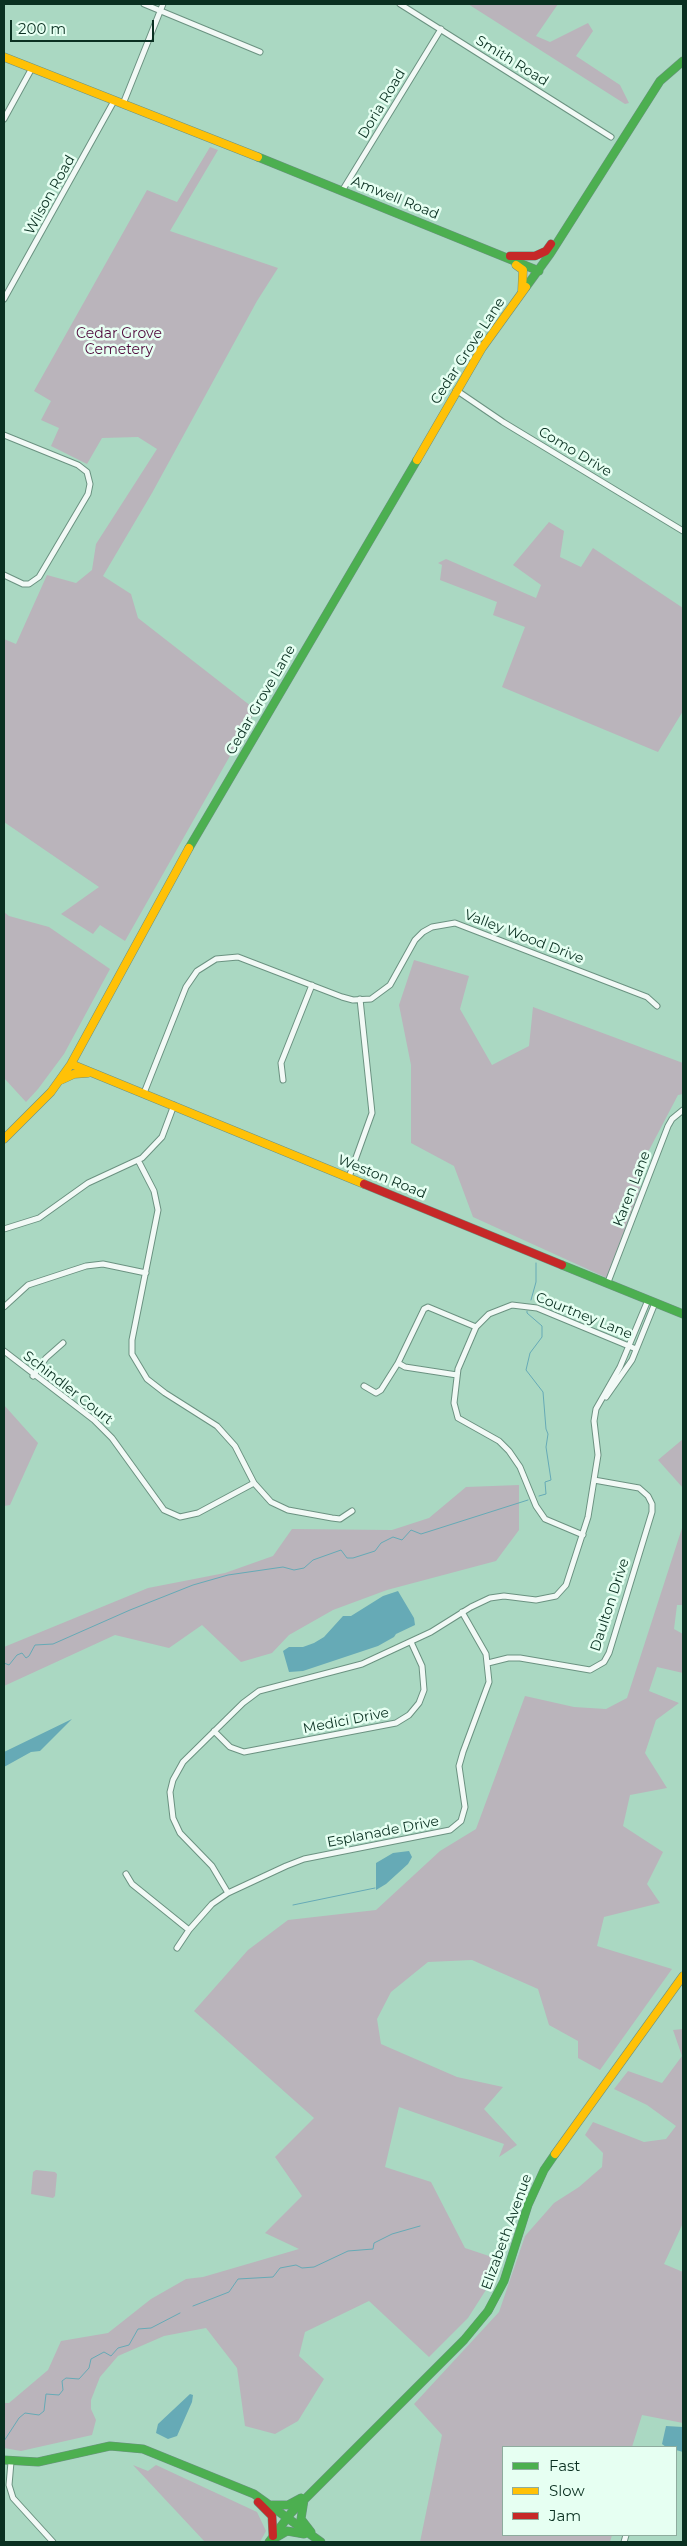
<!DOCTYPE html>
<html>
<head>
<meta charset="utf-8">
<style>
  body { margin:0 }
  #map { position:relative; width:687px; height:2546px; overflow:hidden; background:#aad8c2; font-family:Montserrat,sans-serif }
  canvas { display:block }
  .frame { position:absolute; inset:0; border:5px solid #0a3021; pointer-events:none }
  .legend { position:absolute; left:502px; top:2446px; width:175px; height:90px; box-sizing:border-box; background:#e6fff2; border:1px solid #8eac9e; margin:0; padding:6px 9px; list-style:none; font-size:15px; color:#0a3021 }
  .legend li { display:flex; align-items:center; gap:10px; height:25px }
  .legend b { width:25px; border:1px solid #8eac9e }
  .scale { position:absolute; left:10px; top:20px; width:144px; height:22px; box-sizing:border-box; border:2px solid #0a3021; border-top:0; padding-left:6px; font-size:15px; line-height:18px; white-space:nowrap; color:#0a3021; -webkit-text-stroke:4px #e6fff2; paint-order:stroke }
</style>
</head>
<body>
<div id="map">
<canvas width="687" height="2546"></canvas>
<div class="frame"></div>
<ul class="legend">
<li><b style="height:6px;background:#4caf50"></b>Fast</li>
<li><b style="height:6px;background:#ffc107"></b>Slow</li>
<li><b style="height:6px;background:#c62828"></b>Jam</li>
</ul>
<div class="scale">200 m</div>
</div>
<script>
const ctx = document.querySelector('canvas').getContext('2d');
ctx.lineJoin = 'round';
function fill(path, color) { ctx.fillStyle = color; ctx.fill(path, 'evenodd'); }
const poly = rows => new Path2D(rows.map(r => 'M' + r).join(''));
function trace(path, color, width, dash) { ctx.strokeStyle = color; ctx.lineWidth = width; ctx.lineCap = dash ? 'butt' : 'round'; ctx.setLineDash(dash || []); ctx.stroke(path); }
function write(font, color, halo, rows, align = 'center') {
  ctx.font = font + ' Montserrat,sans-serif'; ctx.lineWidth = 5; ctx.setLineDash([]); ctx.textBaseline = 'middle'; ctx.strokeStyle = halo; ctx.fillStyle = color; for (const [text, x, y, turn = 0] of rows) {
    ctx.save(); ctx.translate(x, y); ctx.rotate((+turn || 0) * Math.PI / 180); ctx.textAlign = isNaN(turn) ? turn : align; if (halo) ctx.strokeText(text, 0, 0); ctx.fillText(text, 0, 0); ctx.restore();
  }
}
const green = poly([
  [468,4,558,4,536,36,550,42,588,23,593,31,576,56,620,85,629,103,625,104],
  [210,147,218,150,170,231,278,268,257,301,152,493,103,576,131,594,138,618,256,710,125,941,100,925,93,934,61,914,99,887,4,822,4,639,16,644,47,575,76,583,92,570,96,544,157,449,138,437,102,438,87,464,51,446,59,428,41,420,51,401,34,391,147,190,177,202],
  [549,522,564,531,560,557,581,567,593,548,683,608,683,711,658,752,502,687,525,627,493,615,497,602,440,580,442,565,438,563,446,559,536,598,541,585,513,565],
  [4,912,9,916,49,927,110,969,64,1054,38,1089,26,1102,4,1078],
  [414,960,469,976,460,1009,492,1065,529,1046,533,1007,683,1063,683,1094,678,1095,646,1156,639,1192,607,1278,473,1217,454,1166,411,1143,411,1065,399,1005],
  [4,1405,38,1443,10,1505,4,1506],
  [683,1439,683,1488,658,1460],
  [519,1485,519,1530,496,1561,387,1590,333,1610,289,1635,272,1653,241,1662,202,1625,169,1648,115,1635,4,1686,4,1647,148,1588,225,1573,273,1556,292,1529,392,1530,429,1518,466,1487],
  [683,1525,683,1605,677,1605,674,1629,683,1634,683,1673,657,1667,649,1691,679,1703,656,1720,645,1753,667,1788,630,1795,623,1826,663,1852,647,1884,660,1903,604,1917,597,1946,672,1969,600,2070,578,2058,578,2041,549,2025,538,1989,472,1960,428,1962,391,1992,377,2019,381,2044,457,2077,503,2087,484,2109,517,2145,499,2157,504,2144,399,2107,385,2167,431,2182,465,2248,489,2256,497,2264,491,2282,468,2318,429,2357,369,2301,305,2332,299,2356,324,2379,298,2421,275,2434,245,2426,237,2368,206,2328,164,2336,118,2356,100,2377,91,2400,91,2409,96,2420,92,2435,21,2451,4,2448,4,2403,9,2403,48,2370,61,2341,108,2333,151,2299,186,2279,203,2277,299,2249,265,2233,302,2196,275,2157,314,2118,194,2011,248,1950,288,1920,376,1910,440,1851,476,1829,525,1696,574,1707,606,1709,627,1698],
  [683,2029,683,2223,664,2264,683,2272,683,2423,642,2415,632,2447,503,2447,503,2535,612,2535,610,2542,420,2542,442,2435,414,2404,499,2312,525,2236,554,2203,579,2187,602,2167,603,2153,585,2135,593,2122,644,2142,666,2139,676,2126,647,2105,614,2089,628,2071,662,2083,682,2056,673,2030],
  [36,2170,55,2172,57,2174,55,2196,53,2198,31,2194,33,2172],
  [133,2465,148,2471,156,2465,257,2512,266,2531,260,2542,205,2542]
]);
const water = poly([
  [398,1591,414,1618,415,1625,396,1634,394,1637,378,1646,303,1671,289,1672,283,1651,289,1647,303,1647,314,1643,324,1637,343,1616,351,1616,383,1596],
  [72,1719,40,1751,31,1752,4,1767,4,1752],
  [409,1851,412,1857,408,1864,386,1884,376,1890,376,1863,393,1853],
  [190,2394,193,2395,192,2402,177,2436,168,2439,156,2433,158,2424],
  [666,2426,683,2427,683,2452,676,2450,676,2447,666,2447,662,2444]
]);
const stream = poly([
  [531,1300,536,1282,536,1263],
  [527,1311,527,1313,542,1326,542,1337,530,1353,526,1370,543,1392,546,1429,548,1434,546,1447,551,1480,545,1482,546,1494,539,1496],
  [4,1663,9,1665,17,1655,22,1653,26,1658,29,1656,35,1645,53,1644,130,1610,193,1585,228,1575,283,1567,294,1570,304,1568,313,1560,341,1550,347,1558,353,1558,375,1551,381,1543,393,1537,402,1540,411,1530,421,1534,528,1500],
  [293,1905,375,1888],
  [193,2306,229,2292,238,2279,273,2277,280,2268,296,2265,302,2268,314,2267,348,2251,373,2249,374,2243,392,2234,420,2226],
  [4,2441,19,2418,25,2413,39,2415,44,2411,46,2394,59,2395,63,2390,62,2381,66,2378,79,2379,89,2368,91,2359,104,2352,111,2356,118,2348,129,2345,138,2329,151,2328,180,2313]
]);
const street = poly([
  [144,4,260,52],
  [400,4,611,137],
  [123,104,163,4],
  [4,119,32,68],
  [342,191,441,29],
  [4,299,114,101],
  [456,390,503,422,683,531],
  [4,435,78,465,87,472,90,484,88,494,39,577,29,584,23,584,4,575],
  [283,1080,281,1063,312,985],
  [144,1093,186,987,197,971,216,959,238,957,342,997,353,1000,371,999,390,985,415,940,423,932,432,927,455,923,647,997,657,1006],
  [138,1160,154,1191,158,1210,132,1340,132,1354,147,1379,165,1393,217,1426,235,1446,254,1483,271,1502,288,1510,332,1518,340,1519,352,1511],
  [349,1177,372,1113,360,999],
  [4,1229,39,1218,88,1183,142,1158,162,1137,174,1105],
  [608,1282,668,1126,672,1119,683,1110],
  [4,1307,28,1285,86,1266,103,1264,146,1273],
  [4,1351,94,1420,112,1438,164,1510,180,1517,198,1513,254,1483],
  [398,1363,405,1367,457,1375],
  [33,1376,46,1358,63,1343],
  [364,1386,376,1393,381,1390,398,1363,424,1309,428,1307,476,1327],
  [606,1397,632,1360,655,1303],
  [583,1535,545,1519,536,1506,520,1467,509,1451,499,1441,458,1418,454,1403,458,1369,476,1327,489,1314,512,1305,537,1308,636,1349],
  [488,1663,508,1658,520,1658,590,1670,604,1662,609,1653,652,1512,652,1504,648,1496,639,1488,594,1480],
  [214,1731,230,1747,244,1752,396,1723,409,1715,419,1703,424,1690,422,1666,411,1642],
  [126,1874,132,1884,189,1930],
  [228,1893,212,1866,180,1833,173,1818,170,1792,173,1780,183,1762,243,1703,259,1691,362,1664,431,1632,471,1607,490,1598,504,1596,536,1600,556,1596,566,1585,588,1517,598,1455,594,1421,596,1409,620,1367,648,1300],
  [177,1948,189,1930,212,1904,228,1893,286,1866,304,1859,450,1830,461,1821,465,1807,459,1766,463,1752,489,1682,486,1654,462,1612],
  [11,2462,9,2485,13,2498,53,2542],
  [624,2542,626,2535]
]);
const fast = poly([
  [258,157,539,271],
  [526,287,550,254,660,81,683,61],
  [189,848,417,460],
  [562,1265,683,1314],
  [4,2460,38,2462,110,2446,143,2449,254,2494,321,2542],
  [304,2500,301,2519,311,2532],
  [272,2505,288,2505,301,2498],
  [275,2538,287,2531,304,2534],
  [269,2542,291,2513,464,2340,488,2311,504,2281,528,2205,544,2170,555,2154]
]);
const slow = poly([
  [4,57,258,157],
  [516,265,523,270,522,291],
  [417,460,482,348,526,287],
  [71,1064,364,1184],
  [61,1080,74,1074,88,1073],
  [4,1139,51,1092,71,1064,189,848],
  [555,2154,683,1976]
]);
const jam = poly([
  [510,256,535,256,546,251,551,244],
  [364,1184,562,1265],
  [258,2502,272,2516,273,2536]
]);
const streetNames = [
  ["Smith Road",512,61,32],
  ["Doria Road",382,104,-59],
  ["Wilson Road",50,195,-61],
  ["Amwell Road",395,198,22],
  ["Cedar Grove Lane",468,351,-57],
  ["Como Drive",575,452,31],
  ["Cedar Grove Lane",261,700,-60],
  ["Valley Wood Drive",524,937,21],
  ["Weston Road",382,1177,22],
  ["Karen Lane",632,1189,-69],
  ["Courtney Lane",584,1316,22],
  ["Schindler Court",68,1388,38],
  ["Daulton Drive",610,1605,-72],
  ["Medici Drive",346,1721,-11],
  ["Esplanade Drive",383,1832,-11],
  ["Elizabeth Avenue",507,2232,-70]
];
const parkNames = [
  ["Cedar Grove",119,334],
  ["Cemetery",119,350]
];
fill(green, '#bab4bb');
fill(water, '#66aab6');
trace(stream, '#66aab6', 1);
trace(street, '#6b9281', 7);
trace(fast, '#6b9281', 9);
trace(slow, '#6b9281', 9);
trace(jam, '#6b9281', 9);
trace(street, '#f2f9f6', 5);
trace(fast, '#4caf50', 8);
trace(slow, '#ffc107', 8);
trace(jam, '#c62828', 8);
write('14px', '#0a3021', '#e6fff2', streetNames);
write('14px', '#510a3d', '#e6fff2', parkNames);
</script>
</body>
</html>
